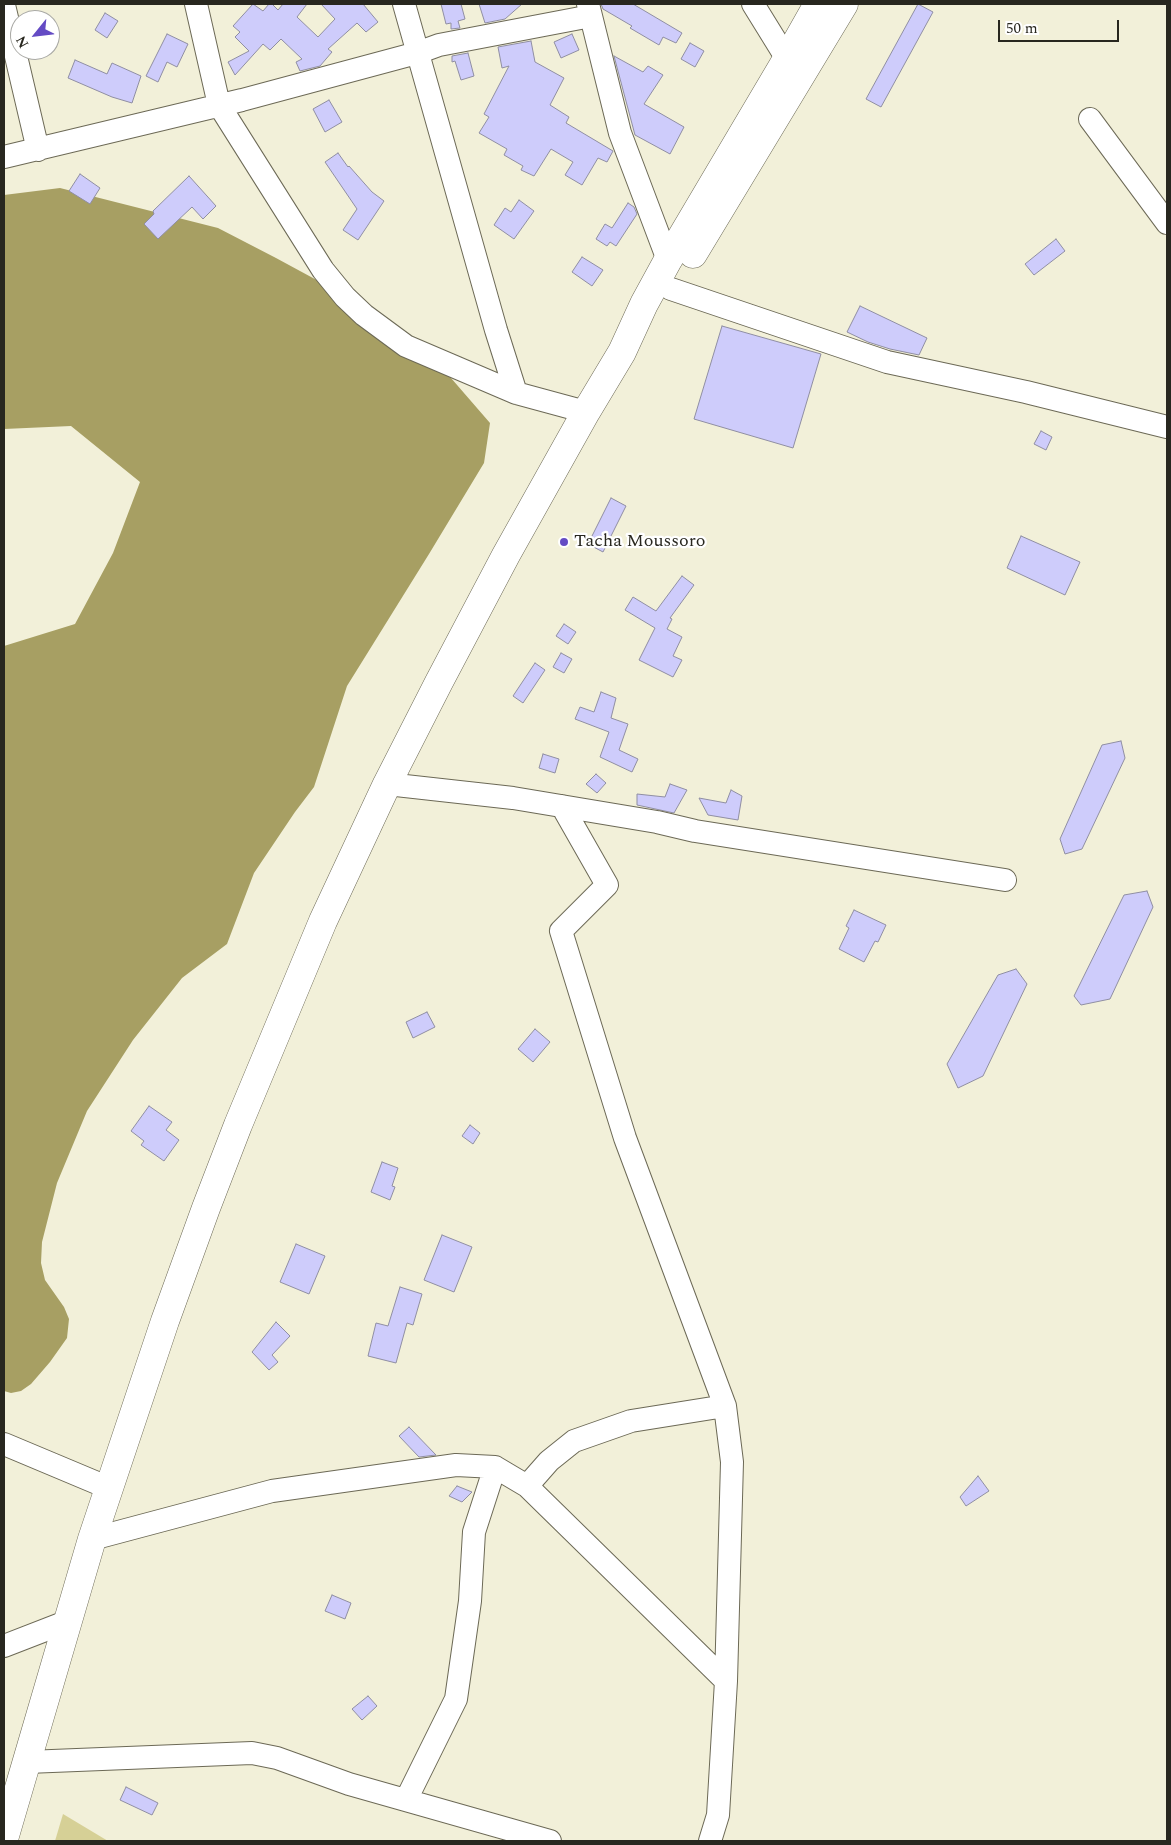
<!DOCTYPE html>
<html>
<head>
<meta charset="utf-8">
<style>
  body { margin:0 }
  #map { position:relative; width:1171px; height:1845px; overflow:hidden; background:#f2f0d9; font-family:Spectral,serif }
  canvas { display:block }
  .frame { position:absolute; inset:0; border:5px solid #28271f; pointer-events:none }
  .north { position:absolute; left:10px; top:10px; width:50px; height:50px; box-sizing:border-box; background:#fff; border:1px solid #a9a9a5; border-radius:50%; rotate:241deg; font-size:14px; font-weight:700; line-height:20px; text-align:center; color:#28271f }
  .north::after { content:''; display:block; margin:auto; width:18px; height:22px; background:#644bc4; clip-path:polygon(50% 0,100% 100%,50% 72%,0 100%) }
  .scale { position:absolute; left:998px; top:20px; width:121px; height:22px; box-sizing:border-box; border:2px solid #28271f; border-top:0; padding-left:6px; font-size:15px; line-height:18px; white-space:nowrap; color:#28271f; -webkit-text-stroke:4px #fff; paint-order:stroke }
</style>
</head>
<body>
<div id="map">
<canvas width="1171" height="1845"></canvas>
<div class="frame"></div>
<div class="north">N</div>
<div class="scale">50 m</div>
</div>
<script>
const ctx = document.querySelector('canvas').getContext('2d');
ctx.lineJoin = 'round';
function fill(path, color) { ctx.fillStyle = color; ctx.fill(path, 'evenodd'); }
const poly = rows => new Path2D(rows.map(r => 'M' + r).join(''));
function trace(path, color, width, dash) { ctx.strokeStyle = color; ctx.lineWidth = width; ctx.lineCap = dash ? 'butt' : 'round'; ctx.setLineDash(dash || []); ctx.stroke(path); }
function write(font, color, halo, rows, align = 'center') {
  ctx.font = font + ' Spectral,serif'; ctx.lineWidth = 4.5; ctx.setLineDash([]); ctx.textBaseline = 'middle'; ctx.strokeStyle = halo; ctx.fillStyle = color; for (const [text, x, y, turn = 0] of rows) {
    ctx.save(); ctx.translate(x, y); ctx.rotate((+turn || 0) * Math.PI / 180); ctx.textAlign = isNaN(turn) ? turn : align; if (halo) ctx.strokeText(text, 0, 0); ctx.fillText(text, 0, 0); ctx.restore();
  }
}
const green = poly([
  [63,1814,108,1841,55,1841]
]);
const water = poly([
  [60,188,218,228,276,258,324,284,398,343,451,378,490,423,484,463,429,554,347,686,314,787,295,812,254,873,227,944,182,978,133,1040,87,1111,57,1183,42,1242,41,1263,45,1280,64,1307,69,1319,67,1338,50,1362,31,1384,21,1391,11,1393,4,1391,4,646,75,624,113,553,140,482,71,426,4,429,4,195]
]);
const building = poly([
  [253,4,263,11,269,4,272,4,278,10,283,4,307,4,297,17,318,37,335,19,321,4,363,4,378,22,366,32,357,23,328,49,332,52,320,66,300,71,296,62,302,59,281,39,270,50,263,44,235,75,228,62,249,51,235,37,240,32,233,26,253,4],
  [441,4,461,4,465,19,458,21,460,28,451,29,451,23,446,24,441,4],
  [479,4,522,4,505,19,485,23,479,4],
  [601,4,633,4,682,33,676,43,663,37,659,45,630,28,632,26,603,9,601,4],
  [918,4,933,12,881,107,866,99,918,4],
  [105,13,118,21,107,38,95,30,105,13],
  [167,34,188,44,177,67,167,62,158,82,146,76,167,34],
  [572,34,579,50,561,58,554,42,572,34],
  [531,41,535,62,564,78,550,105,569,117,566,123,613,151,607,162,598,158,582,185,565,175,573,162,551,149,534,176,521,170,523,166,504,155,507,149,479,133,489,117,484,114,509,66,502,68,498,47,531,41],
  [690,43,704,51,695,67,681,59,690,43],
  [468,53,474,76,461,80,455,61,452,62,452,56,468,53],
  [614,56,643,72,648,66,663,75,644,104,684,127,670,154,635,135,614,56],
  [75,60,107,74,112,63,141,76,132,103,112,97,68,78,75,60],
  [329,100,342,122,325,132,313,109,329,100],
  [338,153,348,167,349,166,372,192,384,201,358,240,343,230,357,209,325,162,338,153],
  [80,174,100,188,90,204,69,191,80,174],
  [189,176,216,206,203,219,192,207,158,239,144,224,154,214,153,211,189,176],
  [519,200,534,211,514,239,494,225,505,208,511,212,519,200],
  [628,203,634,207,637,214,616,246,610,242,607,246,596,239,605,224,612,228,628,203],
  [1056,239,1065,251,1034,275,1025,264,1056,239],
  [582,257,603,270,592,286,572,272,582,257],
  [860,306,927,338,919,355,890,349,868,342,847,332,860,306],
  [722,326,821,354,793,448,694,419,722,326],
  [1041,431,1052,437,1046,450,1034,444,1041,431],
  [611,498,626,506,603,552,588,544,611,498],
  [1021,536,1080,562,1065,595,1007,568,1021,536],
  [682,576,694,585,670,618,672,619,667,629,682,637,673,656,682,660,673,677,639,660,655,628,625,610,633,597,656,611,682,576],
  [564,624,576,632,568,644,556,636,564,624],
  [561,653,572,659,564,673,553,667,561,653],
  [535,663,545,670,523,703,513,696,535,663],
  [601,692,616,698,611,718,628,724,619,750,638,759,632,772,600,757,609,732,575,719,580,707,594,712,601,692],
  [1121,741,1125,758,1082,849,1065,854,1060,839,1102,745,1121,741],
  [543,754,559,759,555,773,539,768,543,754],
  [596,774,606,783,597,793,586,784,596,774],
  [670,784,687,790,674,813,637,805,637,794,665,797,670,784],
  [731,790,742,796,738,820,708,815,699,798,726,803,731,790],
  [1147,891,1153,907,1110,999,1081,1005,1074,996,1124,895,1147,891],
  [854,910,886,925,878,942,875,941,864,962,839,949,849,928,846,926,854,910],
  [1016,969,1027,984,983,1076,958,1088,947,1064,998,975,1016,969],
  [427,1012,435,1027,413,1038,406,1022,427,1012],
  [535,1029,550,1042,533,1062,518,1049,535,1029],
  [149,1106,172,1122,166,1130,179,1140,164,1161,141,1145,144,1141,131,1131,149,1106],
  [470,1125,480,1133,473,1144,462,1136,470,1125],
  [382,1162,398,1168,392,1186,395,1187,390,1200,371,1192,382,1162],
  [442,1235,472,1247,454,1292,424,1280,442,1235],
  [296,1244,325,1256,309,1294,280,1282,296,1244],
  [400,1287,422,1294,413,1325,407,1323,396,1363,368,1356,376,1323,388,1326,400,1287],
  [276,1322,290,1336,272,1355,278,1362,269,1370,252,1352,276,1322],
  [409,1427,436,1455,419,1457,399,1436,409,1427],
  [978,1476,989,1491,966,1506,960,1497,978,1476],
  [457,1486,472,1492,462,1502,449,1496,457,1486],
  [332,1595,351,1603,345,1619,325,1611,332,1595],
  [368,1696,377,1706,362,1720,352,1709,368,1696],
  [126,1787,158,1803,152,1815,120,1800,126,1787]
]);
const minor = poly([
  [196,4,219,105,323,270,345,297,364,315,406,346,516,393],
  [404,4,496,330,516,393,586,412],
  [588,4,620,133,668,260],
  [753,4,787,59],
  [4,5,38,150],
  [1090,119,1167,223],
  [4,157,242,100,417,53,439,45,591,16],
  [671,289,887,362,1026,392,1167,427],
  [387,784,513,798,657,822,695,831,1005,880],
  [562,806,607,885,561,931,625,1138,725,1406,732,1462,726,1681,718,1815,710,1841],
  [4,1444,109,1488],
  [527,1486,549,1461,574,1441,631,1421,725,1406],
  [92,1539,272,1491,456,1465,495,1467,527,1486,726,1681],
  [4,1646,66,1622],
  [27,1762,252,1753,277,1758,349,1784,550,1841],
  [406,1800,456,1699,470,1601,474,1532,495,1467]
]);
const highway = poly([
  [693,254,844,4],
  [4,1839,92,1539,165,1321,206,1208,238,1125,323,921,387,784,439,682,506,555,586,412,622,352,644,304,668,260,787,59,818,4]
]);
const markers = [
  [564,542,5,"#644bc4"]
];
const poiNames = [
  ["Tacha Moussoro",574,542]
];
fill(green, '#d6d096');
fill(water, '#a79f63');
fill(building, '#ceccfb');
trace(building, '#8f8ea2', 1);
trace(minor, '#6c6956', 24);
trace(highway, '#6c6956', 29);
trace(minor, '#fff', 22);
trace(highway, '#fff', 28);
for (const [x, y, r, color] of markers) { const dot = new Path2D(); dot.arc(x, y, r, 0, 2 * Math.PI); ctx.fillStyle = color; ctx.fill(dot); trace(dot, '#fff', 2); }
write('18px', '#28271f', '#fff', poiNames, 'left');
</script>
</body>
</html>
